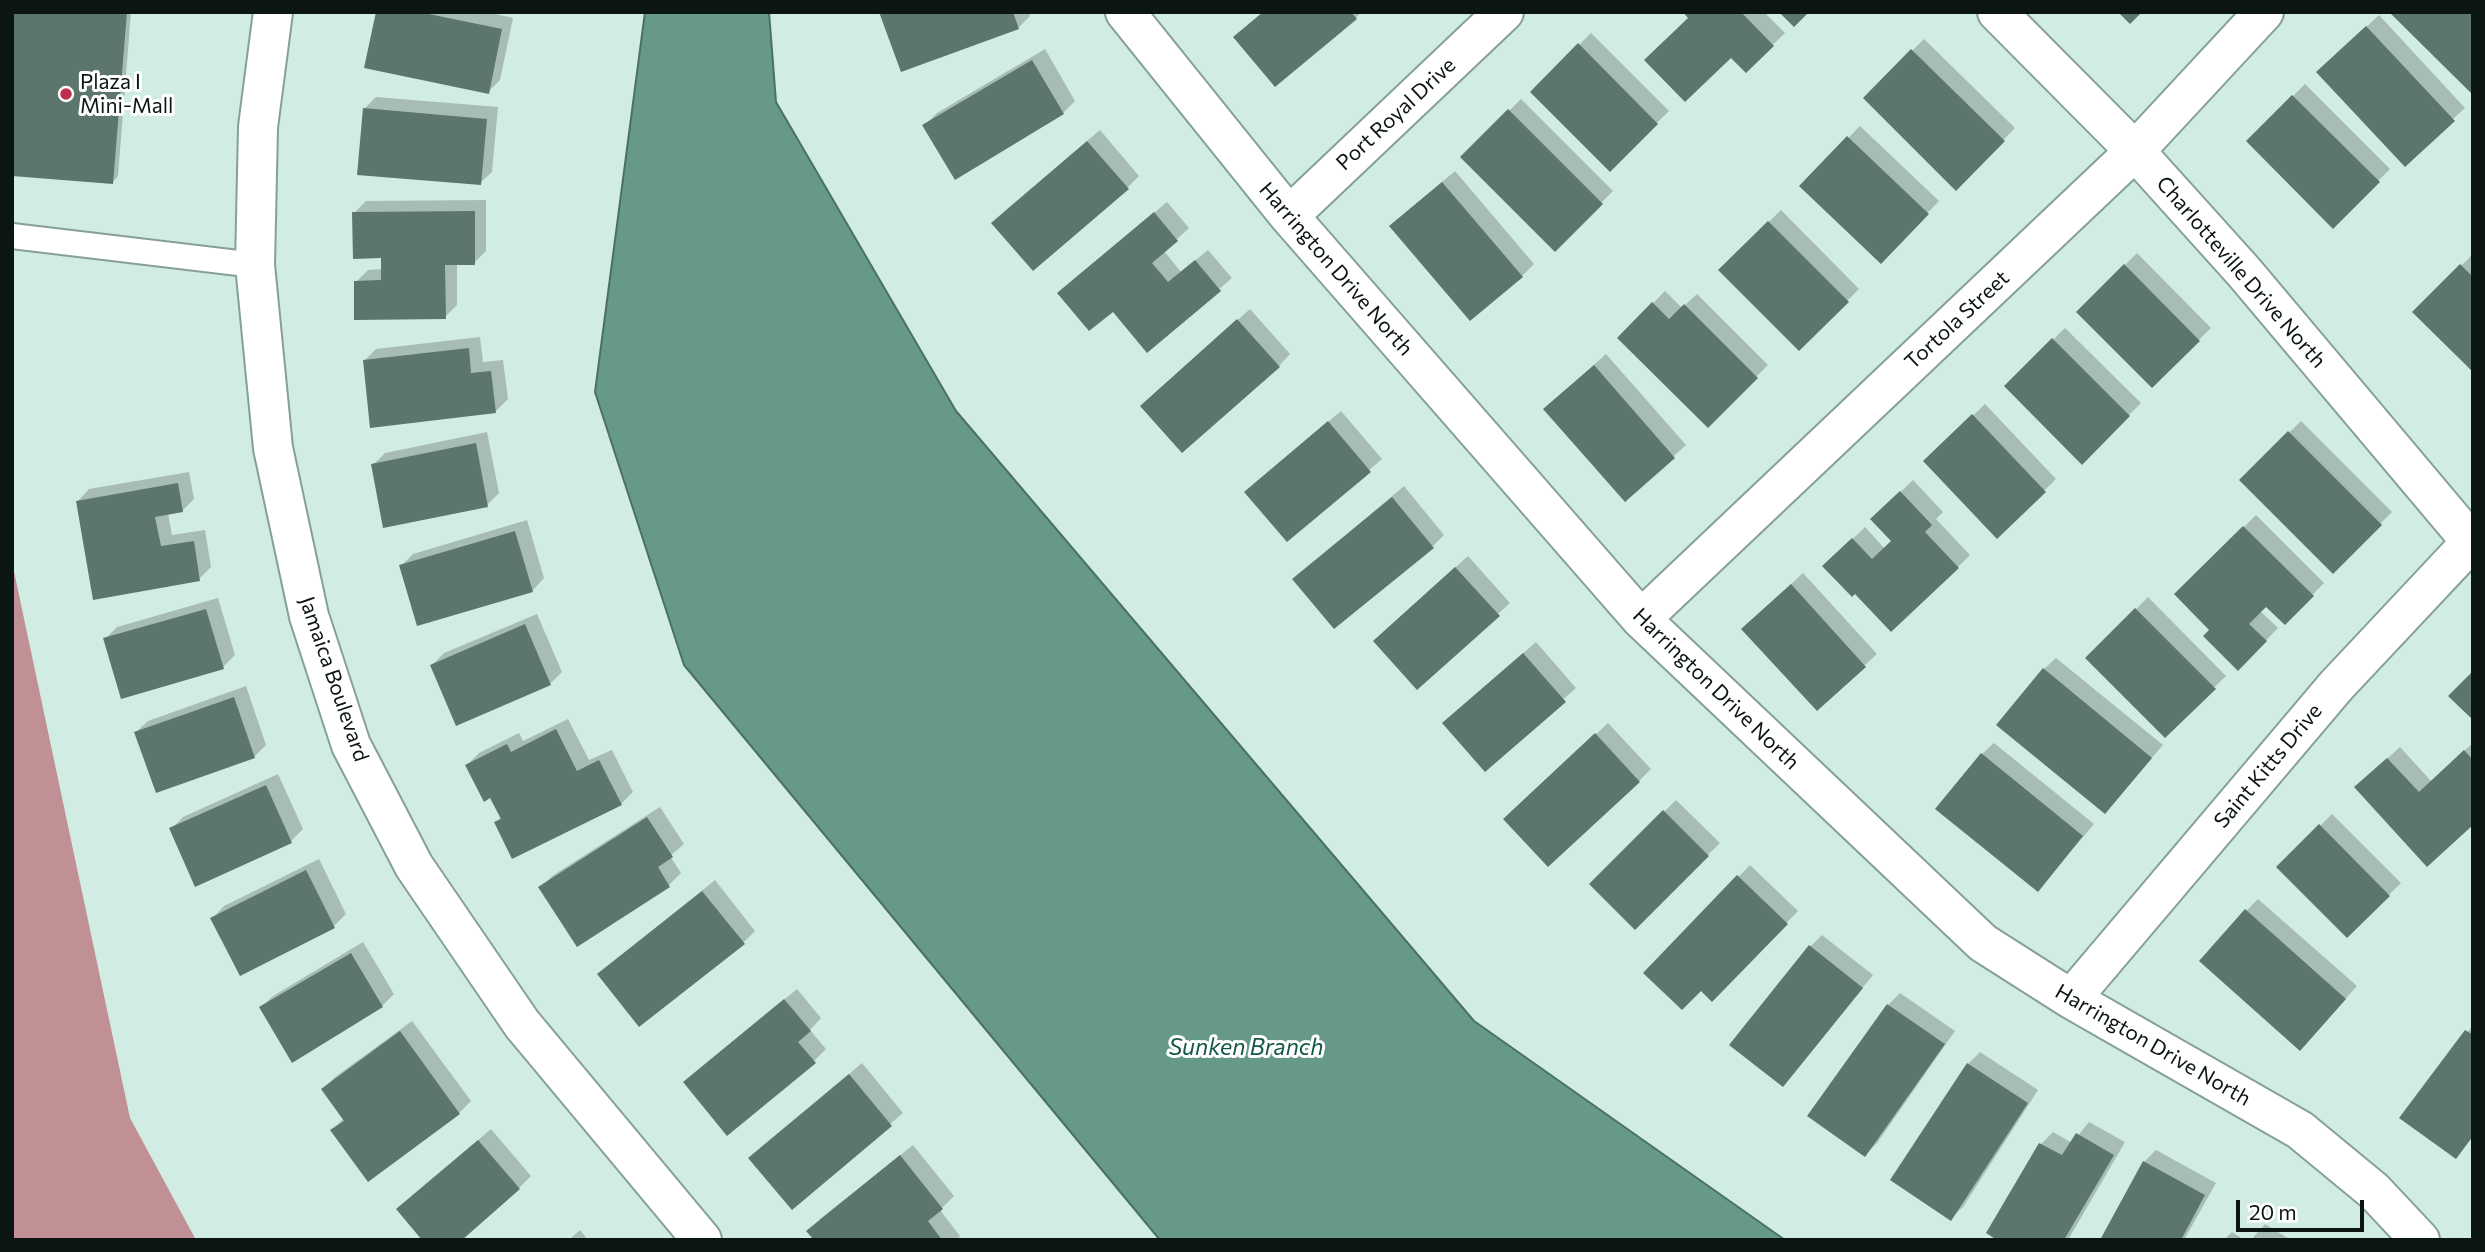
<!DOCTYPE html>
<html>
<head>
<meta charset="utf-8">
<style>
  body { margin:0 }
  #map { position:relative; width:2485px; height:1252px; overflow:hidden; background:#d1ece3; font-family:Commissioner,sans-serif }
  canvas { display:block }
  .frame { position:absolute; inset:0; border:14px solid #0b1512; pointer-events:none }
  .scale { position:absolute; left:2236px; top:1200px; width:128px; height:32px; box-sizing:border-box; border:4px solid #0b1512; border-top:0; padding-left:9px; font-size:21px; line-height:24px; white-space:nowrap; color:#0b1512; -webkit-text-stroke:5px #fff; paint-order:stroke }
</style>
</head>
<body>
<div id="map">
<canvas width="2485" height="1252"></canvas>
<div class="frame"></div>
<div class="scale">20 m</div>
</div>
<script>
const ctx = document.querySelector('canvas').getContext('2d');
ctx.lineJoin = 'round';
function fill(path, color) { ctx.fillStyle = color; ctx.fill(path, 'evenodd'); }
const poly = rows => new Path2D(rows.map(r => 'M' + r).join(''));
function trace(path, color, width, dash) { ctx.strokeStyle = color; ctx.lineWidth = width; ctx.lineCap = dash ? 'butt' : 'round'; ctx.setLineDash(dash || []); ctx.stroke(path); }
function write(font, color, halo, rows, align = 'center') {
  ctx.font = font + ' Commissioner,sans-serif'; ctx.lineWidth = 6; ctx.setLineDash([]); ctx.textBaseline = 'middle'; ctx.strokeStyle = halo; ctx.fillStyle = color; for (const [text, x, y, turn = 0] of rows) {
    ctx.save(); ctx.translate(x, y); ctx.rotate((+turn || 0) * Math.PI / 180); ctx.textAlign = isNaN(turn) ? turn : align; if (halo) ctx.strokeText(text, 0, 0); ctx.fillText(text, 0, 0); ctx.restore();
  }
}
const forest = poly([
  [12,562,130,1118,196,1240,12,1240]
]);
const water = poly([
  [645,12,769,12,776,102,956,411,1474,1021,1785,1240,1160,1240,684,665,595,392,645,12]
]);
const shadow = poly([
  [12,12,131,12,118,176,113,182],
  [378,12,487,12,513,18,500,80,488,92],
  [881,12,1029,12,1030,16,1018,28],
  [1263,12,1361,12,1356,18],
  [1685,12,1764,12,1785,33,1746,71],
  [2379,15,2465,108,2453,119,2331,60],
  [1591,33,1669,111,1610,169,1532,92],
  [1924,39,2015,128,1956,188,1865,98],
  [1045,49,1075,101,1063,113,925,125,937,113],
  [2305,84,2390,169,2333,226,2248,141],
  [376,97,498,107,492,172,480,183,364,109],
  [1521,99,1613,191,1555,249,1462,157],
  [1860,126,1939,201,1880,262,1801,186],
  [1100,130,1139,176,1127,188,1005,211],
  [1455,171,1534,264,1522,276,1404,214],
  [486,200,486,251,474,263,457,263,457,305,445,317,356,282,368,270,383,269,382,257,354,213,366,201],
  [1167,202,1189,228,1164,251,1181,272,1208,250,1232,278,1147,351,1114,310,1059,293],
  [1781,210,1859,289,1799,349,1720,270],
  [2137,253,2211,328,2152,386,2078,312],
  [2473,254,2473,370,2414,312],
  [1665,291,1682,308,1697,294,1768,365,1708,425,1619,338],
  [1250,309,1290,354,1279,366,1154,394],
  [2065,328,2141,403,2082,462,2006,386],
  [480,337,483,362,503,360,508,399,496,411,364,361,376,349],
  [1606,354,1686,445,1625,500,1557,398],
  [1985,404,2056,479,1997,537,1926,461],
  [1341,411,1382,459,1287,540,1259,481],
  [2301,421,2392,512,2333,571,2241,480],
  [487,432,499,493,487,505,373,465,385,453],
  [189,472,194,499,182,511,168,513,172,535,205,530,211,567,199,579,78,501,89,489],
  [1913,480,1943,512,1936,519,1970,555,1958,567,1856,591,1825,566,1865,527,1885,549,1893,541,1873,519],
  [1404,486,1444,535,1433,546,1294,579],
  [2256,515,2324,583,2285,623,2266,605,2260,611,2278,628,2238,669,2211,630,2177,594],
  [527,520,544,578,533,590,418,623,401,566,413,554],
  [1468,556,1510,603,1498,614,1387,629],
  [1803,573,1877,654,1817,709,1756,617],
  [2148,597,2226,676,2165,735,2088,658],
  [218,598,235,655,223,667,105,639,117,627],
  [537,614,562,672,550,684,432,665,444,653],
  [1536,642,1576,688,1485,769,1457,711],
  [2056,658,2163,745,2105,812,2044,669],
  [246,686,266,745,254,757,136,732,148,721],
  [568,719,589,760,612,750,633,792,621,804,496,822,501,817,491,796,467,765,479,753,519,733,523,741],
  [1608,723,1651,769,1639,781,1517,808],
  [1994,743,2094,824,2049,877,1982,754],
  [2473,743,2473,823,2368,776,2400,747,2431,781],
  [278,774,303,829,291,841,196,884,171,829,183,817],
  [1676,800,1720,843,1635,927,1592,884],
  [660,807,684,844,670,856,681,873,669,885,578,945,541,888,552,876],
  [2332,814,2401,883,2347,936,2279,867],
  [319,859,346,914,334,926,241,974,213,918,224,906],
  [1750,865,1798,911,1712,999,1701,988,1646,973],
  [715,880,755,931,743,943,599,974],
  [2258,899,2357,986,2311,1037,2246,911],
  [1822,935,1873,975,1783,1085,1810,947],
  [363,942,394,994,382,1006,292,1060,261,1007,273,996],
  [797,989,821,1018,810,1030,826,1049,814,1061,697,1071],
  [1900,993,1955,1031,1877,1143,1865,1155,1810,1116,1888,1005],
  [412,1021,471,1101,459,1113,332,1130,344,1118,323,1089,335,1077],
  [2473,1025,2473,1137,2455,1157,2402,1117],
  [1980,1052,2038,1090,1963,1207,1951,1218,1892,1180,1968,1064],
  [862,1063,903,1113,792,1208,762,1147],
  [2089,1122,2125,1142,2068,1240,2001,1240,1989,1233,2041,1144,2053,1132,2072,1143],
  [491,1129,531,1176,519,1188,411,1198],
  [913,1145,954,1196,940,1210,960,1236,957,1240,816,1240,809,1231,820,1219],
  [2156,1150,2216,1183,2184,1240,2102,1240,2144,1162],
  [2265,1224,2291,1240,2251,1240],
  [580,1230,588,1240,569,1240],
  [2232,1232,2244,1240,2224,1240]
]);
const building = poly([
  [12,12,127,12,113,184,12,176],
  [376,12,419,12,502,29,489,94,364,68],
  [879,12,1013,12,1019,29,901,72],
  [1263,12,1351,12,1357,19,1275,87,1233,37],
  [1683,12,1741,12,1774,46,1746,73,1731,58,1685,102,1644,60,1688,18],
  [1779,12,1809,12,1794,27],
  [2118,12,2142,12,2130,24],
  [2389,12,2473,12,2473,95],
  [2366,26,2455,121,2405,167,2316,72],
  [1578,43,1658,124,1610,172,1530,92],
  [1911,49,2005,141,1956,191,1863,98],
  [1032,60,1064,114,955,180,922,125],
  [2292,95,2380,182,2333,229,2246,141],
  [363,108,487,119,481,185,357,175],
  [1508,109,1603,204,1555,252,1460,157],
  [1847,136,1929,214,1881,264,1799,186],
  [1087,141,1129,189,1033,271,991,223],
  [1442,182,1523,277,1470,321,1389,226],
  [475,211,475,265,445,265,446,319,354,320,354,281,381,280,381,258,353,259,352,212],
  [1154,212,1178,241,1152,263,1168,282,1195,260,1221,291,1147,353,1113,312,1089,331,1057,293],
  [1768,221,1849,302,1799,351,1718,270],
  [2124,264,2200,341,2152,388,2076,312],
  [2460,264,2473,277,2473,372,2412,312],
  [1652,302,1669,319,1684,304,1758,378,1708,428,1617,338],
  [1237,319,1280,367,1182,453,1140,406],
  [2052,338,2130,416,2082,465,2004,386],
  [469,348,471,373,491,371,496,413,370,428,363,360],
  [1594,365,1675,458,1625,502,1543,409],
  [1972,414,2046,492,1997,539,1923,461],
  [1328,421,1371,472,1287,542,1244,492],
  [2288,431,2382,525,2333,574,2239,480],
  [476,443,488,507,383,528,371,464],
  [178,483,183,512,155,517,161,546,194,541,200,581,93,600,76,501],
  [1900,491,1932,525,1925,532,1959,568,1891,632,1855,594,1852,597,1822,566,1852,538,1872,559,1891,541,1870,519],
  [1392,497,1434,548,1334,629,1292,579],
  [2243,526,2314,596,2285,625,2266,607,2249,624,2267,641,2238,671,2203,636,2209,630,2174,594],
  [515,531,533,592,417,626,399,565],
  [1455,567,1500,616,1417,690,1373,641],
  [1791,584,1866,667,1817,711,1741,629],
  [2135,608,2216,689,2165,738,2085,658],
  [206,609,224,669,121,699,103,638],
  [525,624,551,685,456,726,430,665],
  [1523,653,1566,702,1485,772,1442,723],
  [2043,668,2152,758,2105,814,1996,725],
  [2473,671,2473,720,2448,696],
  [234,697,255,758,156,793,134,732],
  [556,729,577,771,599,760,622,805,512,859,494,822,501,819,490,798,484,802,465,765,507,744,511,752],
  [1595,733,1640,782,1548,867,1503,819],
  [2464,750,2473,760,2473,825,2427,867,2354,787,2387,758,2419,792],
  [1981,753,2083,836,2038,892,1935,809],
  [266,785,292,843,195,887,169,828],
  [1663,810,1709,856,1635,930,1589,884],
  [647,817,673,857,658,867,670,887,577,947,538,887],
  [2319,824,2390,896,2347,938,2276,867],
  [306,870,335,928,240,976,210,918],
  [1737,875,1788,924,1712,1002,1701,991,1682,1010,1643,973],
  [702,891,745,944,639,1027,597,974],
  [2245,909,2346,999,2300,1051,2199,961],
  [1809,945,1863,988,1783,1087,1729,1045],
  [351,953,383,1007,292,1063,259,1007],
  [784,999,811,1031,798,1042,816,1063,727,1136,683,1082],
  [1887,1004,1945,1044,1865,1157,1807,1116],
  [2465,1030,2473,1035,2473,1136,2456,1159,2399,1118],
  [400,1031,460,1114,368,1182,330,1130,344,1121,321,1089],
  [1967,1063,2028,1103,1951,1221,1890,1180],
  [849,1074,892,1126,792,1210,748,1158],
  [2076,1133,2114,1155,2064,1240,1997,1240,1986,1233,2039,1143,2062,1155],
  [478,1140,520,1189,462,1240,422,1240,396,1209],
  [900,1155,943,1209,928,1221,942,1240,814,1240,806,1231],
  [2143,1161,2205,1195,2181,1240,2100,1240]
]);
const lane = poly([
  [12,236,255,265]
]);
const street = poly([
  [1125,12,1289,216,1641,619,1983,943,2071,999,2300,1130,2374,1191,2420,1240],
  [1997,12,2135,151,2244,272,2473,544],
  [1289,216,1504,12],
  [1641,619,2135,151,2264,12],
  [2071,999,2336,686,2473,540]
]);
const secondary = poly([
  [273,12,258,127,255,265,273,448,309,616,351,745,414,866,522,1024,702,1240]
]);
const markers = [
  [66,94,7,"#be2e4f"]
];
const poiNames = [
  ["Plaza I",80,82],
  ["Mini-Mall",80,106]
];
const streetNames = [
  ["Port Royal Drive",1396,114,-43],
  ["Harrington Drive North",1336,269,49],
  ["Charlotteville Drive North",2241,272,49],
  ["Tortola Street",1957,320,-43],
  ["Jamaica Boulevard",334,679,71],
  ["Harrington Drive North",1716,689,44],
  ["Saint Kitts Drive",2268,766,-50],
  ["Harrington Drive North",2153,1045,30]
];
const waterNames = [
  ["Sunken Branch",1246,1047]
];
fill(forest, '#c19095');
fill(water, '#669989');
trace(water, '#4b7165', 2);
fill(shadow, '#0003');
fill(building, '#5c756d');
trace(lane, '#86a097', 28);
trace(street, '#86a097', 42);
trace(secondary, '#86a097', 42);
trace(lane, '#fff', 24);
trace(street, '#fff', 38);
trace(secondary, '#fff', 38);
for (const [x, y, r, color] of markers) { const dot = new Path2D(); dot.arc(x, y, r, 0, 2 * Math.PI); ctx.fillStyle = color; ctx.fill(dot); trace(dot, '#fff', 2.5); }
write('21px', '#0b1512', '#fff', poiNames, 'left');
write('21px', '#0b1512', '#fff', streetNames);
write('italic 23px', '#125747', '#fff', waterNames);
</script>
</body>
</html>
